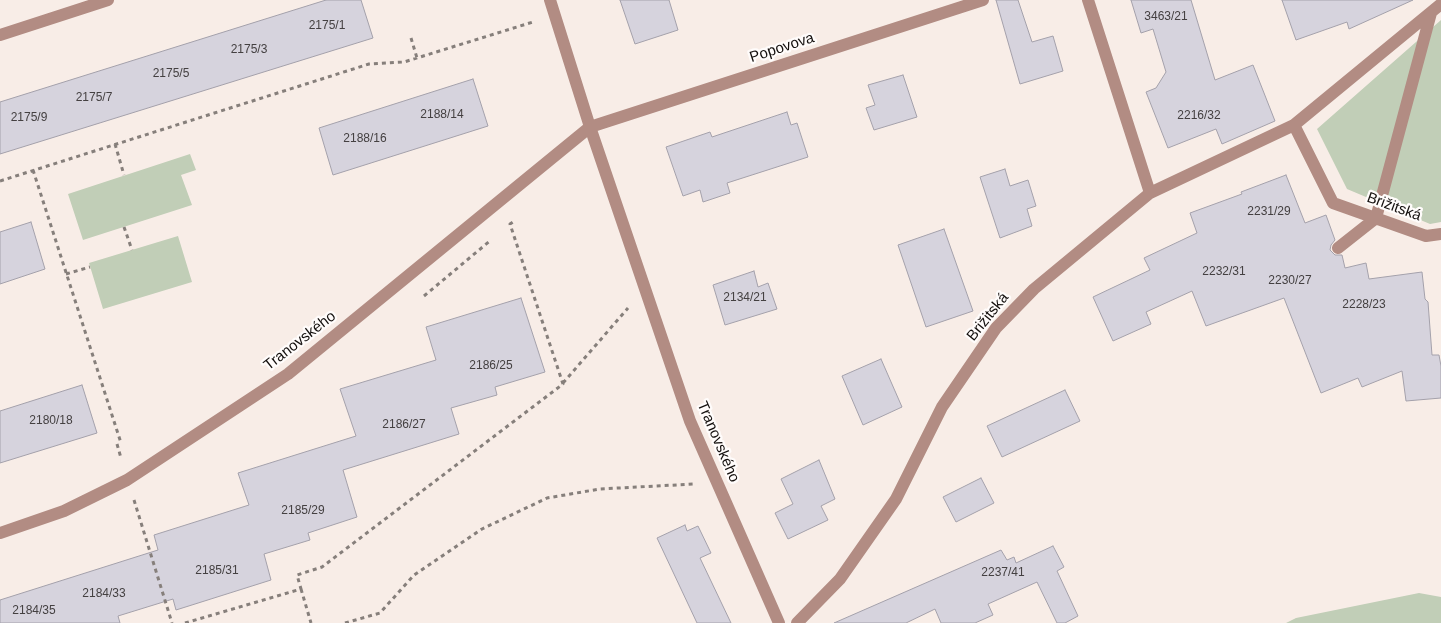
<!DOCTYPE html>
<html>
<head>
<meta charset="utf-8">
<style>
  body { margin:0 }
  canvas { display:block; background:#f8ede7 }
</style>
</head>
<body>
<canvas width="1441" height="623"></canvas>
<script>
const ctx = document.querySelector('canvas').getContext('2d');
ctx.lineJoin = 'round';
function fill(path, color) { ctx.fillStyle = color; ctx.fill(path, 'evenodd'); }
const poly = rows => new Path2D(rows.map(r => 'M' + r).join(''));
function trace(path, color, width, dash) { ctx.strokeStyle = color; ctx.lineWidth = width; ctx.lineCap = dash ? 'butt' : 'round'; ctx.setLineDash(dash || []); ctx.stroke(path); }
function write(font, color, halo, rows, align = 'center') {
  ctx.font = font + ' Helvetica,sans-serif'; ctx.lineWidth = 4.5; ctx.setLineDash([]); ctx.textBaseline = 'middle'; ctx.strokeStyle = halo; ctx.fillStyle = color; for (const [text, x, y, turn = 0] of rows) {
    ctx.save(); ctx.translate(x, y); ctx.rotate((+turn || 0) * Math.PI / 180); ctx.textAlign = isNaN(turn) ? turn : align; if (halo) ctx.strokeText(text, 0, 0); ctx.fillText(text, 0, 0); ctx.restore();
  }
}
const green = poly([
  [1441,20,1441,222,1430,224,1347,189,1317,129],
  [190,154,196,170,181,175,192,205,83,240,68,194],
  [178,236,192,282,103,309,89,263],
  [1419,593,1441,597,1441,623,1286,623,1296,618]
]);
const building = poly([
  [326,0,361,0,373,38,0,154,0,102,326,0],
  [620,0,669,0,678,30,635,44,620,0],
  [996,0,1018,0,1032,42,1053,36,1063,71,1020,84,996,0],
  [1131,0,1191,0,1215,80,1253,65,1275,121,1222,144,1216,129,1168,148,1146,92,1156,88,1166,72,1153,29,1141,33,1131,0],
  [1282,0,1413,0,1349,29,1347,22,1296,40,1282,0],
  [903,75,917,117,874,130,866,108,875,105,868,85,903,75],
  [473,79,488,126,333,175,319,128,473,79],
  [787,112,791,125,797,123,808,157,727,183,730,193,703,202,700,190,683,196,666,147,710,132,712,137,787,112],
  [1005,169,1010,186,1028,180,1036,206,1027,209,1032,226,1000,238,980,177,1005,169],
  [1286,175,1305,223,1326,215,1335,240,1331,245,1330,250,1335,255,1342,255,1345,268,1366,263,1369,279,1422,272,1425,299,1428,302,1432,355,1439,355,1441,366,1441,398,1406,401,1402,371,1362,387,1358,378,1321,393,1284,298,1206,326,1192,291,1146,312,1151,324,1113,341,1093,297,1150,270,1144,258,1197,233,1190,213,1242,194,1241,192,1286,175],
  [31,222,45,269,0,284,0,232,31,222],
  [944,229,973,311,926,327,898,245,944,229],
  [754,271,758,287,768,283,777,309,725,325,713,285,754,271],
  [521,298,545,372,495,387,497,395,451,408,459,434,343,470,357,517,308,533,310,540,264,554,271,580,176,610,173,599,118,616,120,623,0,623,0,600,158,550,154,535,249,505,238,473,356,436,340,389,436,360,426,327,521,298],
  [881,359,902,407,863,425,842,376,881,359],
  [82,385,97,433,0,463,0,411,82,385],
  [1065,390,1080,421,1002,457,987,426,1065,390],
  [819,460,835,499,821,506,828,520,788,539,775,513,793,504,781,479,819,460],
  [981,478,994,503,956,522,943,497,981,478],
  [685,525,687,531,698,526,711,553,700,558,731,623,697,623,657,538,685,525],
  [1053,546,1064,567,1057,571,1078,616,1065,623,1057,623,1037,582,988,604,993,615,975,623,941,623,935,609,906,623,834,623,1001,550,1007,560,1014,557,1016,563,1053,546]
]);
const path = poly([
  [411,38,417,58],
  [115,144,124,175],
  [33,170,121,443],
  [0,181,369,64,404,62,533,22],
  [124,227,132,250],
  [66,274,90,267],
  [424,296,491,240],
  [563,383,628,308],
  [117,444,121,458],
  [134,500,172,623],
  [301,589,311,623],
  [185,623,301,589,297,575,322,567,563,384,510,224,513,222],
  [345,623,380,613,414,575,482,529,547,498,600,489,694,484]
]);
const minor = poly([
  [550,0,590,127,690,421,779,623],
  [1088,0,1150,193],
  [0,35,108,0],
  [1294,125,1333,203,1426,236,1441,234],
  [1338,248,1376,218,1431,13],
  [0,533,64,511,127,480,288,374,590,127,983,0],
  [797,623,840,579,896,499,942,407,996,328,1034,289,1150,193,1294,125,1441,4]
]);
const numberNames = [
  ["3463/21",1166,17],
  ["2175/1",327,26],
  ["2175/3",249,50],
  ["2175/5",171,74],
  ["2175/7",94,98],
  ["2188/14",442,115],
  ["2216/32",1199,116],
  ["2175/9",29,118],
  ["2188/16",365,139],
  ["2231/29",1269,212],
  ["2232/31",1224,272],
  ["2230/27",1290,281],
  ["2134/21",745,298],
  ["2228/23",1364,305],
  ["2186/25",491,366],
  ["2180/18",51,421],
  ["2186/27",404,425],
  ["2185/29",303,511],
  ["2185/31",217,571],
  ["2237/41",1003,573],
  ["2184/33",104,594],
  ["2184/35",34,611]
];
const streetNames = [
  ["Popovova",782,48,-18],
  ["Brižitská",1394,207,20],
  ["Brižitská",988,317,-51],
  ["Tranovského",300,341,-38],
  ["Tranovského",718,442,67]
];
fill(green, '#c1ceb7');
fill(building, '#d6d3dd');
trace(building, '#a4a1ab', 1);
trace(path, '#867f7b', 3, [4, 4]);
trace(minor, '#b28c83', 12);
write('12px', '#444041', null, numberNames);
write('15px', '#130f0d', '#fffcfb', streetNames);
</script>
</body>
</html>
